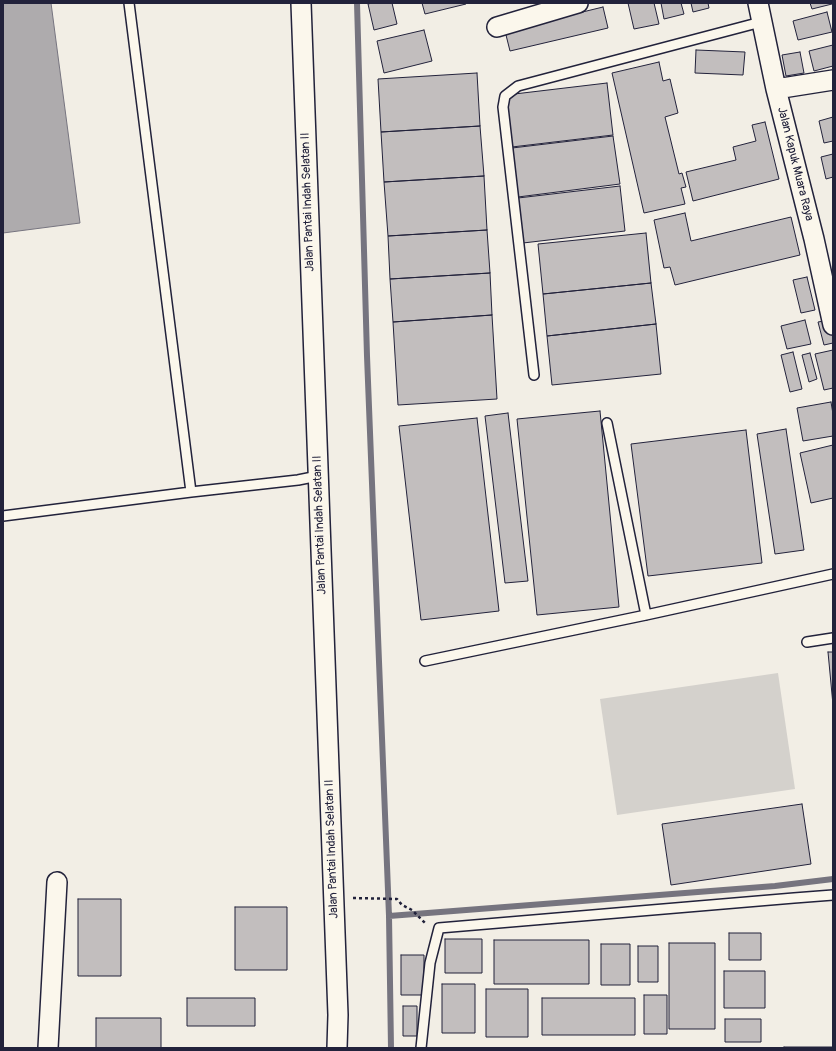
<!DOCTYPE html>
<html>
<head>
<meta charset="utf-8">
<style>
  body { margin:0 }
  #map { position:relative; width:836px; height:1051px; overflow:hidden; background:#f2eee5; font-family:Pangolin,sans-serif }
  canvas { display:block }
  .frame { position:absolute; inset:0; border:4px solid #22223b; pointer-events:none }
</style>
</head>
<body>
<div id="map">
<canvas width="836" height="1051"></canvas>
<div class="frame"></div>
</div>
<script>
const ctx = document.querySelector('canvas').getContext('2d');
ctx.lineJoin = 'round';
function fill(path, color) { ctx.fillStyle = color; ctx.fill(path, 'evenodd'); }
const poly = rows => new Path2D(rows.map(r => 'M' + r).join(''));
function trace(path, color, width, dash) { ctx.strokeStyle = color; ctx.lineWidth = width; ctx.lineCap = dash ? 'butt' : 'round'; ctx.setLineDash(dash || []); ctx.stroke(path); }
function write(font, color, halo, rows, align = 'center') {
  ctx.font = font + ' Pangolin,sans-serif'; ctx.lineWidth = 3; ctx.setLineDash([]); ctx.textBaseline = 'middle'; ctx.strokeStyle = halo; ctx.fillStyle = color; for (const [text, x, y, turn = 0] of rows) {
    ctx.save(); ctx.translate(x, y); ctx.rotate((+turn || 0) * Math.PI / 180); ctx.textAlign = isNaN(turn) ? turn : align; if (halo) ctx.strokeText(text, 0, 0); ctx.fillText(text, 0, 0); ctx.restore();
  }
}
const green = poly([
  [778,673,795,789,617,815,600,699]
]);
const water = poly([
  [3,3,51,3,80,223,3,233,3,3]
]);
const stream = poly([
  [357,3,367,356,389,916],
  [391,1048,389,916,775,886,833,879]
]);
const building = poly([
  [372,3,392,3,397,24,374,30,368,4,372,3],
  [422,3,466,3,466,4,425,14,422,3],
  [628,3,654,3,659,24,634,29,628,3],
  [661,3,681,3,684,14,664,19,661,3],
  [691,3,708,3,709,8,693,12,691,3],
  [810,3,832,3,832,4,812,9,810,3],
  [603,7,608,28,510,51,505,31,603,7],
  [827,12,832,32,798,40,793,21,827,12],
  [424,30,432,61,384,73,377,41,424,30],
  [833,45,833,66,814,71,809,51,833,45],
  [696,50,745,52,743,75,695,73,696,50],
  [800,52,804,73,786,76,782,55,800,52],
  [659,62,663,81,670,79,678,113,665,117,679,174,682,173,686,187,681,188,685,204,644,213,612,73,659,62],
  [477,73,480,126,381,132,378,79,477,73],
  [607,83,613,135,512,147,506,95,607,83],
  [833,117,833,141,824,143,819,121,833,117],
  [765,122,779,179,693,201,686,172,736,160,733,147,756,141,752,125,765,122],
  [480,126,484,176,384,182,381,132,480,126],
  [613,136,620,184,518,197,512,148,613,136],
  [833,154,833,177,826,179,821,157,833,154],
  [484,176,487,230,388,236,384,182,484,176],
  [620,186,625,231,523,243,518,198,620,186],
  [685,213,691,241,791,217,800,255,675,285,670,267,664,268,654,220,685,213],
  [487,230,490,273,390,279,388,236,487,230],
  [646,233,651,283,543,294,538,244,646,233],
  [490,273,492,315,393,322,390,279,490,273],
  [807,277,815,310,801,313,793,280,807,277],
  [651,283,656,324,547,336,543,294,651,283],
  [492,315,497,399,398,405,393,322,492,315],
  [805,320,811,344,787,349,781,326,805,320],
  [830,320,833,334,833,343,824,345,818,322,830,320],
  [656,324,661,374,552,385,547,336,656,324],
  [833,350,833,388,824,390,815,354,833,350],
  [793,352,802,389,790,392,781,355,793,352],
  [810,353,817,379,809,382,802,355,810,353],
  [831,402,833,414,833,436,803,441,797,408,831,402],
  [600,411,619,607,537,615,517,419,600,411],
  [508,413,528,581,505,583,485,416,508,413],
  [477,418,499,611,421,620,399,426,477,418],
  [786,429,804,550,775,554,757,434,786,429],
  [746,430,762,563,648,576,631,444,746,430],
  [833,445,833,498,811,503,800,453,833,445],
  [828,652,833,652,833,705,828,652],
  [802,804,811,864,671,885,662,824,802,804],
  [78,899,121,899,121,976,78,976,78,899],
  [235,907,287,907,287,970,235,970,235,907],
  [729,933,761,933,761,960,729,960,729,933],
  [445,939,482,939,482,973,445,973,445,939],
  [494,940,589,940,589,984,494,984,494,940],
  [669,943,715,943,715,1029,669,1029,669,943],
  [601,944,630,944,630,985,601,985,601,944],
  [638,946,658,946,658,982,638,982,638,946],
  [401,955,424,955,424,995,401,995,401,955],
  [724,971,765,971,765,1008,724,1008,724,971],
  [442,984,475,984,475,1033,442,1033,442,984],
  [486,989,528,989,528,1037,486,1037,486,989],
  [644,995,667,995,667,1034,644,1034,644,995],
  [187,998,255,998,255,1026,187,1026,187,998],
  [542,998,635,998,635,1035,542,1035,542,998],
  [403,1006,417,1006,417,1036,403,1036,403,1006],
  [96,1018,161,1018,161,1048,96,1048,96,1018],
  [725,1019,761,1019,761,1042,725,1042,725,1019],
  [784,1047,833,1047,833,1048,784,1048,784,1047]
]);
const path = poly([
  [353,898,397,899,402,905,412,910,426,924]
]);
const lane = poly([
  [129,3,191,492],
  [534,375,503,107,505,96,518,86,761,22],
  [607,423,646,615],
  [3,516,191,492,298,480,318,476],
  [807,642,833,638],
  [425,661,646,615,833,574],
  [421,1048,430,963,439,928,794,898,833,895]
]);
const street = poly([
  [301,3,338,1015,337,1048],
  [758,3,776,89,814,239,833,325],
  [497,27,578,3],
  [776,89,833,80],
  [48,1048,57,882]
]);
const streetNames = [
  ["Jalan Kapuk Muara Raya",795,164,76],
  ["Jalan Pantai Indah Selatan II",308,202,-92],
  ["Jalan Pantai Indah Selatan II",320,525,-92],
  ["Jalan Pantai Indah Selatan II",332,849,-92]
];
fill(green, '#d4d1cc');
fill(water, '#aeabad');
trace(water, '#76747f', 1);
trace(stream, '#76747f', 6);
fill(building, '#c2bebe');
trace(building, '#22223b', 1);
trace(lane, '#22223b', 12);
trace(street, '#22223b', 22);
trace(path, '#22223b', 2.5, [3, 3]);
trace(lane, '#fbf7ec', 9);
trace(street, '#fbf7ec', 19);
write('12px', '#22223b', '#fbf7ec', streetNames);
</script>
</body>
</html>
